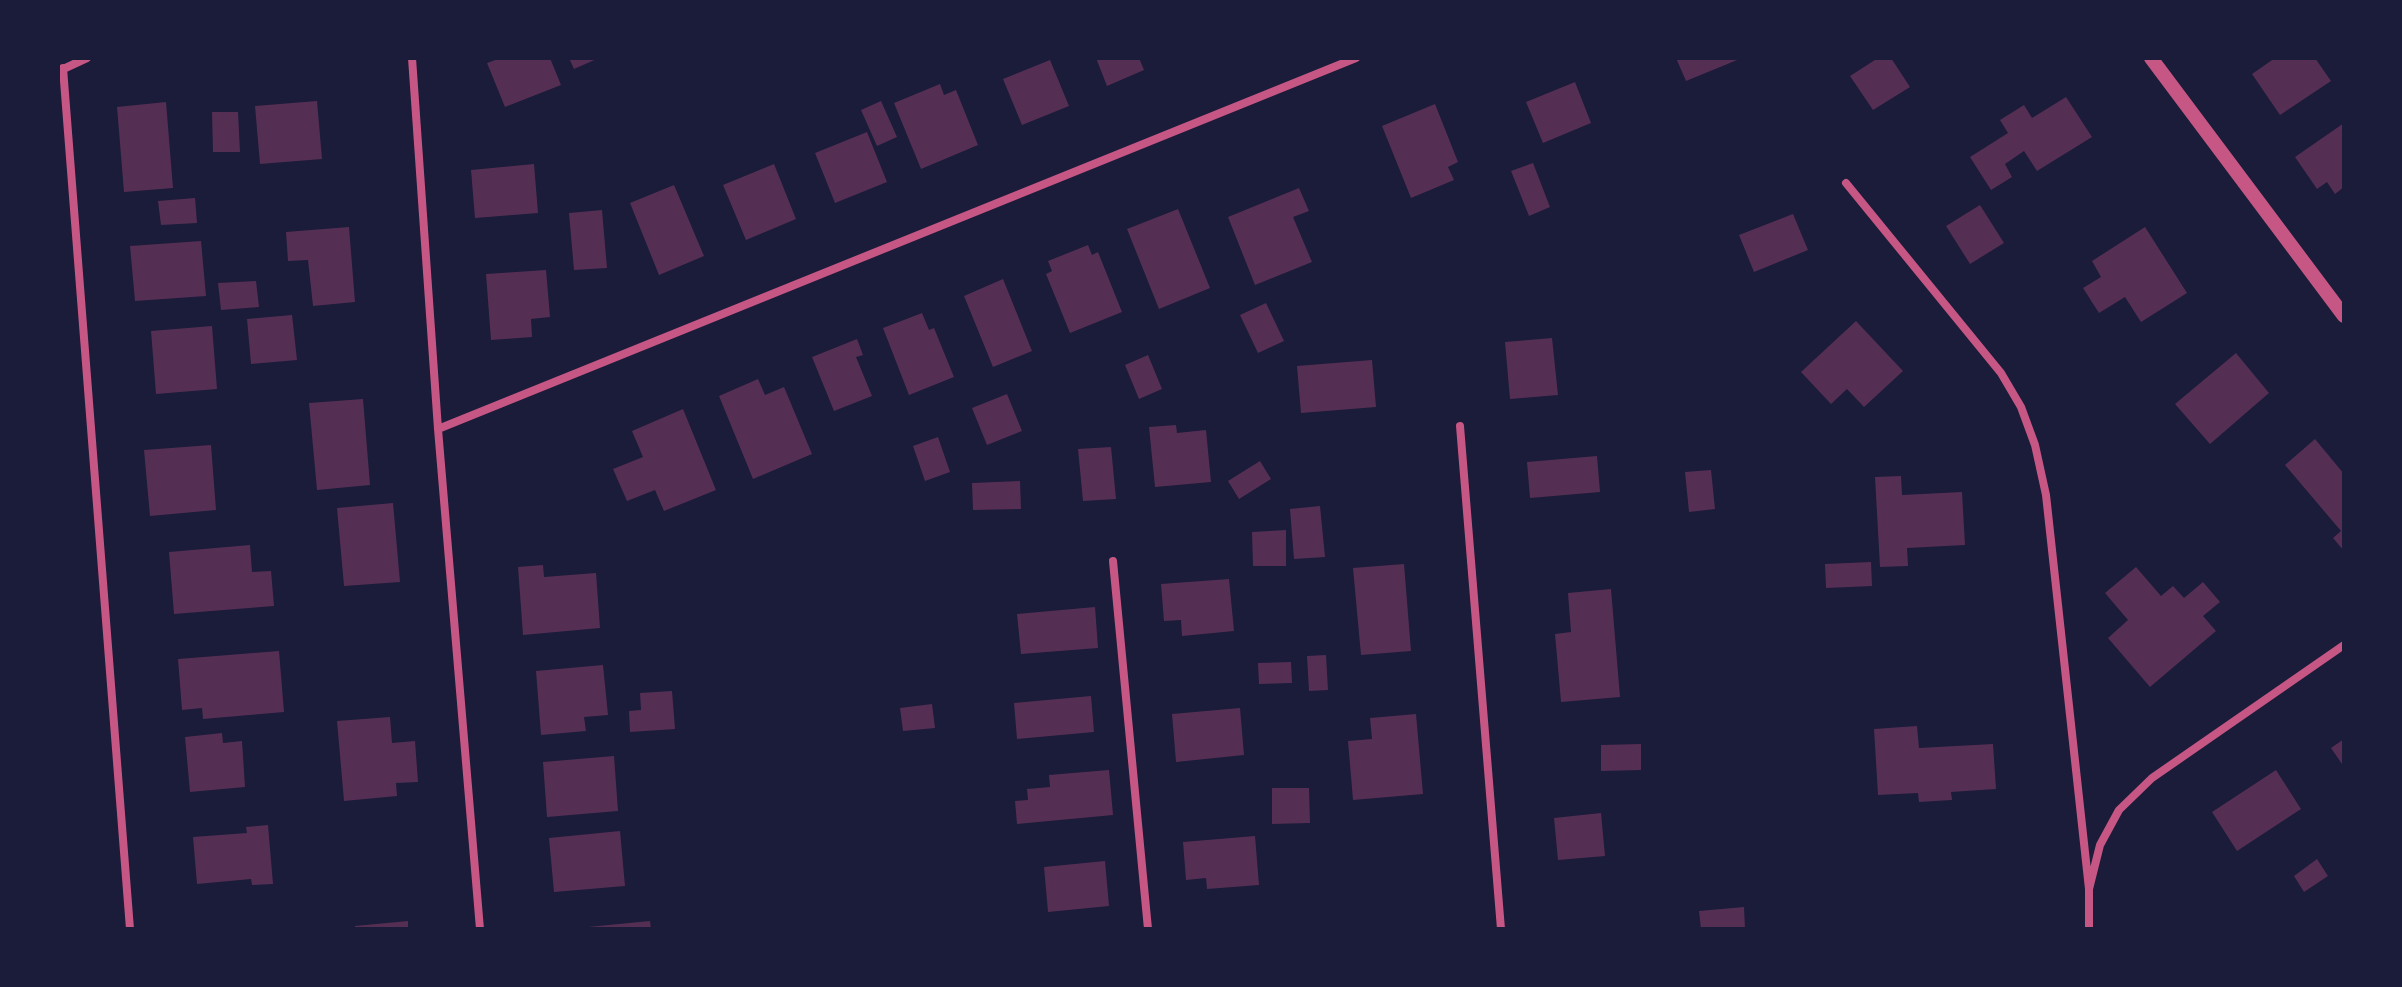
<!DOCTYPE html>
<html>
<head>
<meta charset="utf-8">
<style>
  body { margin:0 }
  #map { position:relative; width:2402px; height:987px; overflow:hidden; background:#1b1b3a; font-family:Spectral,serif }
  canvas { display:block }
  .frame { position:absolute; inset:0; border:60px solid #1b1b3a; pointer-events:none }
</style>
</head>
<body>
<div id="map">
<canvas width="2402" height="987"></canvas>
<div class="frame"></div>
</div>
<script>
const ctx = document.querySelector('canvas').getContext('2d');
ctx.lineJoin = 'round';
function fill(path, color) { ctx.fillStyle = color; ctx.fill(path, 'evenodd'); }
const poly = rows => new Path2D(rows.map(r => 'M' + r).join(''));
function trace(path, color, width, dash) { ctx.strokeStyle = color; ctx.lineWidth = width; ctx.lineCap = dash ? 'butt' : 'round'; ctx.setLineDash(dash || []); ctx.stroke(path); }
const building = poly([
  [501,58,550,58,561,85,505,107,487,63],
  [569,58,599,58,574,69],
  [1096,58,1139,58,1144,70,1107,86],
  [1676,58,1742,58,1686,81],
  [1878,58,1891,58,1910,87,1873,110,1850,76],
  [2275,58,2315,58,2331,81,2280,115,2252,74],
  [1050,60,1069,106,1022,125,1003,79],
  [1575,82,1591,123,1543,143,1526,102],
  [940,84,944,95,956,90,978,145,921,169,894,103],
  [2066,97,2092,137,2037,171,2024,151,2005,164,2012,177,1991,190,1970,157,2008,133,2000,120,2024,105,2032,118],
  [317,101,322,159,260,164,255,106],
  [881,101,897,137,877,146,861,110],
  [166,102,173,188,124,192,117,107],
  [1435,104,1458,162,1448,167,1454,180,1411,198,1382,126],
  [212,112,238,112,240,152,213,152],
  [2344,123,2344,187,2335,194,2327,182,2317,189,2295,157],
  [867,132,887,182,835,203,815,153],
  [1533,163,1550,207,1529,216,1511,171],
  [534,164,538,213,475,218,471,170],
  [774,164,796,219,746,240,723,185],
  [674,185,704,256,659,275,630,203],
  [1299,188,1309,211,1293,217,1312,262,1255,285,1228,217],
  [195,198,197,223,161,225,158,201],
  [1980,205,2004,243,1970,264,1946,226],
  [1178,209,1210,288,1159,309,1127,229],
  [602,210,607,268,574,270,569,213],
  [1793,214,1808,250,1754,272,1739,235],
  [349,227,355,302,313,306,308,260,288,261,286,232],
  [2145,227,2187,293,2141,322,2125,297,2099,313,2083,288,2101,277,2092,261],
  [201,241,206,296,135,301,130,246],
  [1088,245,1092,255,1098,252,1122,312,1070,333,1046,274,1052,271,1048,261],
  [546,270,550,317,531,319,532,337,491,340,486,274],
  [1003,279,1032,351,993,367,964,296],
  [256,281,259,307,221,310,218,283],
  [1266,303,1284,341,1258,353,1240,315],
  [922,313,929,330,934,328,954,377,909,395,883,328],
  [292,315,297,360,251,364,247,319],
  [1856,321,1903,371,1864,407,1847,389,1831,404,1801,372],
  [212,326,217,389,156,394,151,331],
  [1552,338,1558,395,1510,399,1505,342],
  [857,339,863,355,856,357,872,396,834,411,812,357],
  [2236,353,2269,393,2210,444,2175,404],
  [1148,355,1162,389,1139,399,1125,365],
  [1372,360,1376,407,1301,413,1297,366],
  [758,379,765,395,784,387,812,454,753,479,719,396],
  [1007,394,1022,431,987,445,972,408],
  [363,399,370,485,317,490,309,403],
  [683,409,716,490,664,511,655,490,627,501,613,469,643,457,632,431],
  [1176,425,1177,433,1206,430,1211,482,1155,487,1149,427],
  [938,437,950,472,925,481,913,446],
  [2315,439,2344,474,2344,551,2333,538,2341,531,2285,465],
  [211,445,216,510,150,516,144,450],
  [1111,447,1116,499,1083,501,1078,449],
  [1597,456,1600,492,1530,498,1527,462],
  [1260,461,1271,479,1239,499,1228,481],
  [1711,470,1715,509,1689,512,1685,472],
  [1901,476,1902,495,1962,492,1965,545,1907,548,1908,566,1880,567,1875,477],
  [1020,481,1021,509,973,510,972,483],
  [393,503,400,582,344,586,337,508],
  [1320,506,1325,557,1294,559,1290,509],
  [1286,530,1286,566,1253,566,1252,532],
  [250,545,252,572,271,571,274,606,174,614,169,552],
  [1871,562,1872,586,1826,588,1825,564],
  [1404,564,1411,651,1361,655,1353,568],
  [543,565,544,577,596,573,600,628,523,635,518,567],
  [2136,567,2161,596,2173,586,2184,598,2203,582,2220,602,2203,616,2216,631,2150,687,2108,638,2128,620,2105,593],
  [1229,579,1234,631,1182,636,1181,620,1164,621,1161,584],
  [1611,589,1620,697,1561,702,1555,634,1571,632,1568,593],
  [1095,607,1098,648,1021,654,1017,614],
  [279,651,284,712,203,719,202,708,182,710,178,659],
  [1326,655,1328,690,1309,691,1307,656],
  [1291,662,1292,683,1259,684,1258,663],
  [603,665,608,715,584,717,586,731,541,735,536,671],
  [672,691,675,729,630,732,629,711,641,710,640,693],
  [1091,696,1094,732,1017,739,1014,703],
  [932,704,935,728,903,731,900,708],
  [1240,708,1244,755,1176,762,1172,714],
  [1416,714,1423,794,1353,800,1348,741,1372,739,1370,718],
  [390,717,392,743,415,741,418,782,396,783,397,796,344,801,337,721],
  [1917,726,1919,748,1993,744,1996,789,1951,792,1952,800,1919,802,1918,793,1878,795,1874,729],
  [222,733,223,743,242,741,245,787,190,792,185,737],
  [2344,739,2344,767,2331,748],
  [1641,744,1641,770,1601,771,1601,745],
  [614,756,618,811,547,817,543,762],
  [1109,770,1113,815,1017,824,1015,801,1028,800,1027,789,1050,787,1049,775],
  [2276,770,2301,809,2237,851,2212,812],
  [1272,788,1309,788,1310,823,1272,824],
  [1601,813,1605,856,1558,860,1554,818],
  [268,825,273,884,252,885,251,879,197,884,193,837,247,833,246,827],
  [620,831,625,886,554,892,549,838],
  [1255,836,1259,885,1207,889,1206,878,1186,880,1183,842],
  [2317,859,2328,876,2304,892,2294,876],
  [1105,861,1109,906,1048,912,1044,867],
  [1744,907,1745,929,1701,929,1699,911],
  [408,921,408,929,355,929,355,926],
  [650,921,651,929,589,929,588,927]
]);
const minor = poly([
  [412,58,438,429,480,929],
  [63,68,130,929],
  [59,71,87,58],
  [1846,183,2001,373,2021,407,2035,445,2046,495,2089,889],
  [1460,426,1501,929],
  [438,429,1356,58],
  [1113,561,1148,929],
  [2089,929,2089,889,2100,845,2119,810,2152,778,2344,645]
]);
const tertiary = poly([
  [2151,58,2344,316]
]);
fill(building, '#542f53');
trace(minor, '#c65784', 8);
trace(tertiary, '#c65784', 14);
</script>
</body>
</html>
